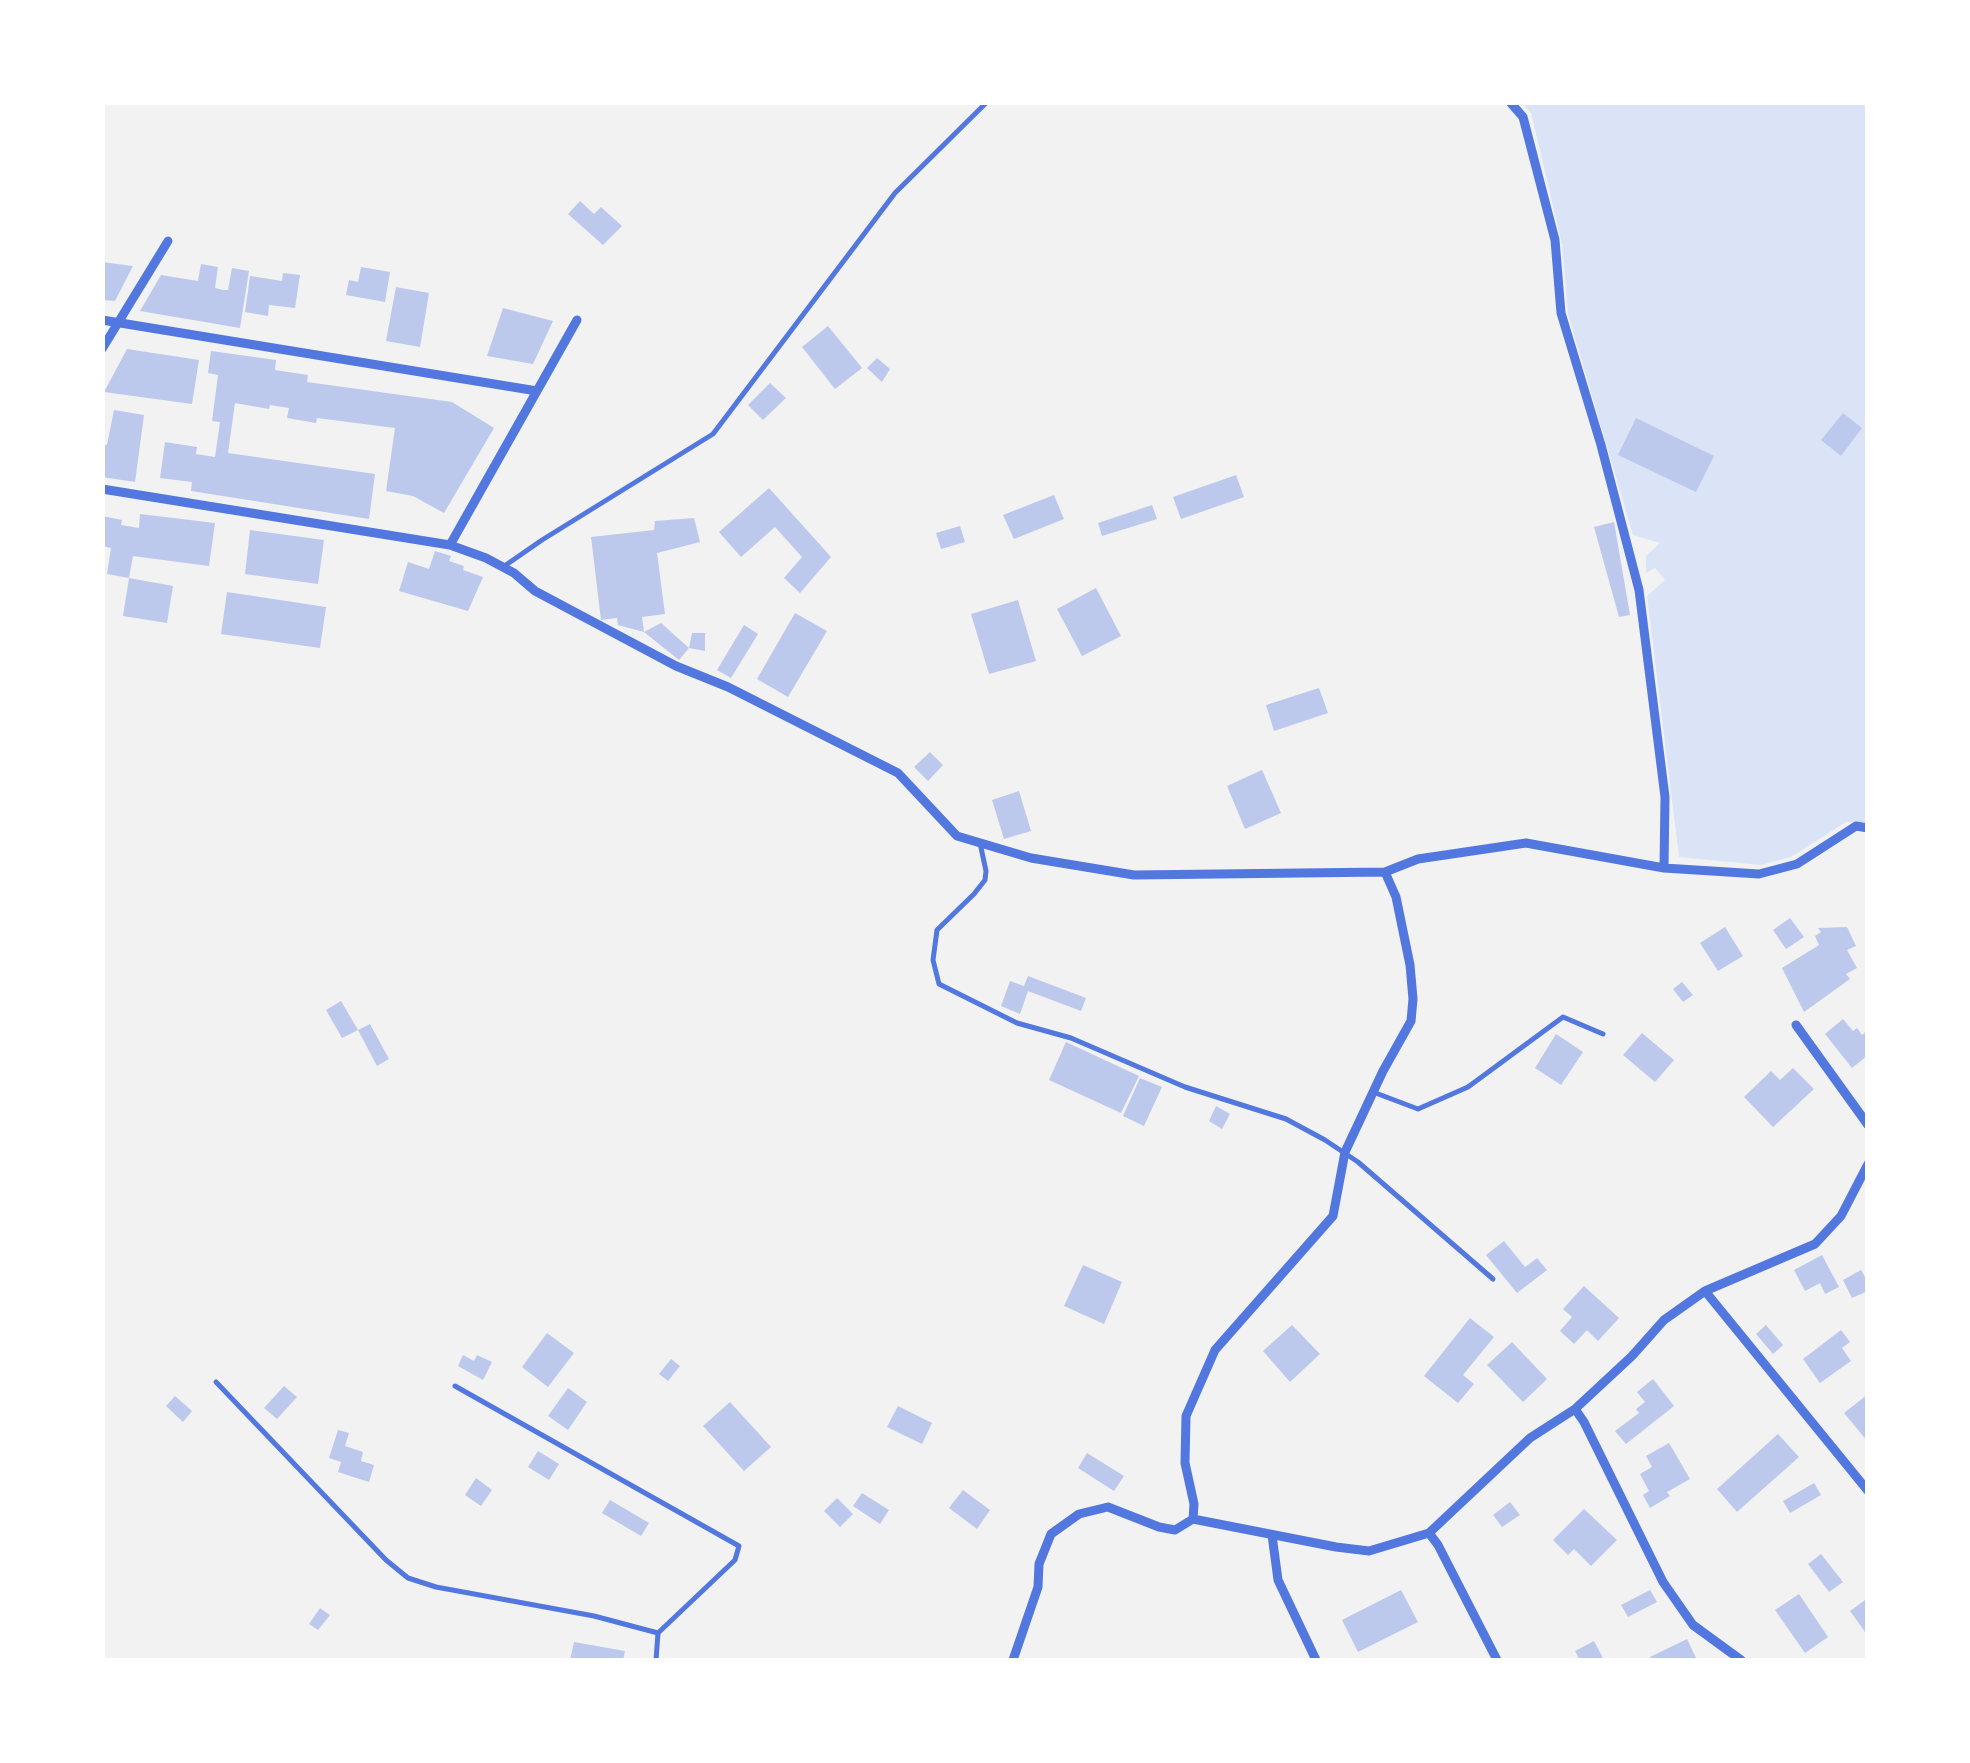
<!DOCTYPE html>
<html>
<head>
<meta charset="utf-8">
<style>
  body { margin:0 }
  #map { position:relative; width:1970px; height:1763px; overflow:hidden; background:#f2f2f2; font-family:Helvetica,sans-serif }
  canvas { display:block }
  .frame { position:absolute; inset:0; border:105px solid #fff; pointer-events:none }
</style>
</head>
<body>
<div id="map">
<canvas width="1970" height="1763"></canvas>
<div class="frame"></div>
</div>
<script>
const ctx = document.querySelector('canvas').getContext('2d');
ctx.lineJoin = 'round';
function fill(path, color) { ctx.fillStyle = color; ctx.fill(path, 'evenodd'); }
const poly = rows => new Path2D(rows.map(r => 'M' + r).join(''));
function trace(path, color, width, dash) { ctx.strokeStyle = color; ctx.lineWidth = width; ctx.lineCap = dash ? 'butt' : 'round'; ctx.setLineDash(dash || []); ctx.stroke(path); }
const green = poly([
  [1522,103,1867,103,1867,822,1846,822,1791,857,1761,865,1679,857,1647,596,1665,580,1655,568,1646,573,1646,556,1660,543,1633,535,1568,314,1562,244,1531,113]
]);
const building = poly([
  [580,201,594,214,601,207,622,226,603,245,568,214],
  [102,262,133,266,115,301,102,300],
  [201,264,218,267,215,288,223,290,228,290,232,268,249,271,240,328,140,311,161,275,198,281],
  [361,267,390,272,385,302,346,295,349,280,358,282],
  [283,273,300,275,295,308,269,305,268,316,245,312,250,276,282,281],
  [396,287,429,293,420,347,386,341],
  [503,308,553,321,533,364,487,356],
  [828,326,862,368,835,389,802,347],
  [127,349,199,360,192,404,104,392],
  [211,351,276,360,275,370,308,375,307,382,452,402,494,428,444,513,413,496,386,491,395,428,317,418,316,423,287,418,289,408,270,405,269,409,235,403,228,453,375,474,369,519,191,491,192,482,160,478,165,442,197,447,196,454,215,457,220,422,212,421,218,375,208,373],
  [877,358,890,369,882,382,867,368],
  [770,383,786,398,763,420,748,405],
  [114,410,144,415,135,482,102,477,102,444,107,445],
  [1843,413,1862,428,1841,456,1821,440],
  [1636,418,1714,456,1696,492,1618,455],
  [1236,475,1244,497,1181,519,1173,497],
  [769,488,831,557,800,593,784,578,802,557,775,527,741,557,719,532],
  [1054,495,1064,519,1014,539,1003,515],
  [1152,505,1157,519,1102,536,1098,523],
  [140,514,215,523,209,566,133,556,129,578,107,574,111,548,102,546,102,516,122,520,121,525,139,528],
  [694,518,700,542,657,553,665,614,642,617,644,632,618,625,617,618,601,620,591,537,654,530,655,521],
  [1614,522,1630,615,1619,617,1594,527],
  [960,526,965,542,941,549,936,533],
  [250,530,324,540,318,584,245,574],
  [435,551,451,556,449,561,464,566,463,570,483,577,468,611,399,591,408,562,429,569],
  [129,578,173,586,167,623,123,616],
  [1096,588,1121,636,1082,656,1057,609],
  [227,592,326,607,320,648,221,634],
  [1018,600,1036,661,989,674,971,614],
  [795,613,827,631,788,697,757,679],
  [661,623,689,648,692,633,705,633,705,651,689,648,679,660,644,632],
  [744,625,758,634,731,678,717,670],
  [1319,688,1328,713,1274,731,1266,705],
  [930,752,943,765,928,781,914,767],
  [1262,770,1281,813,1245,829,1227,786],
  [1019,791,1031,831,1004,839,992,800],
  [1790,918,1804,937,1786,949,1773,930],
  [1725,927,1743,956,1718,971,1700,943],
  [1847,927,1856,946,1847,950,1857,968,1846,974,1850,979,1804,1012,1782,968,1819,945,1815,936,1821,932,1818,928],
  [1028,976,1086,998,1081,1011,1028,991,1020,1014,1001,1006,1010,981,1024,986],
  [1682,982,1693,995,1683,1002,1673,989],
  [341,1001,358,1030,342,1038,326,1010],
  [1843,1019,1853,1031,1857,1028,1862,1035,1868,1030,1868,1055,1852,1068,1825,1034],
  [370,1024,389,1059,377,1066,358,1030],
  [1642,1033,1674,1060,1655,1082,1623,1055],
  [1556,1034,1583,1052,1561,1085,1535,1068],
  [1066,1042,1139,1076,1121,1113,1049,1080],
  [1793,1068,1814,1089,1773,1127,1744,1097,1771,1071,1780,1080],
  [1140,1078,1162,1087,1144,1126,1123,1116],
  [1216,1106,1230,1114,1222,1129,1209,1121],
  [1504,1241,1525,1267,1537,1258,1547,1270,1517,1293,1486,1255],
  [1822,1255,1839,1287,1825,1294,1820,1283,1805,1291,1794,1270],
  [1083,1265,1122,1282,1104,1324,1064,1306],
  [1861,1270,1868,1282,1868,1291,1852,1298,1843,1280],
  [1584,1286,1619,1318,1598,1341,1587,1330,1574,1344,1560,1331,1572,1317,1563,1309],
  [1470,1318,1494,1337,1463,1375,1474,1384,1458,1403,1424,1376],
  [1292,1325,1320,1354,1290,1382,1263,1351],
  [1766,1325,1783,1345,1773,1354,1756,1334],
  [1841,1330,1850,1342,1842,1348,1851,1361,1820,1383,1803,1359],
  [547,1333,574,1353,548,1387,522,1367],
  [1512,1342,1547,1379,1523,1402,1487,1365],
  [463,1355,474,1361,477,1355,492,1362,483,1380,458,1366],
  [671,1359,680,1366,668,1381,659,1374],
  [1653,1379,1674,1406,1626,1444,1615,1431,1639,1413,1636,1409,1645,1402,1637,1392],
  [284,1386,297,1397,277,1419,264,1408],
  [568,1388,587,1402,568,1430,548,1416],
  [1868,1394,1868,1442,1844,1413],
  [175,1396,192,1411,183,1422,166,1406],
  [730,1402,771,1447,744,1471,703,1426],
  [898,1406,932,1423,922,1444,887,1427],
  [338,1430,349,1433,345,1446,363,1452,361,1461,374,1465,369,1482,338,1472,341,1462,329,1458],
  [1778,1434,1799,1457,1737,1512,1717,1489],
  [1669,1443,1690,1479,1667,1492,1670,1496,1650,1508,1643,1495,1649,1491,1640,1474,1652,1467,1646,1456],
  [538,1451,559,1464,549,1480,528,1467],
  [1087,1453,1124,1476,1114,1491,1078,1468],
  [476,1478,492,1490,481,1506,465,1495],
  [1814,1483,1821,1495,1790,1513,1783,1501],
  [963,1490,990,1510,977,1529,949,1508],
  [862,1493,889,1510,880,1524,853,1506],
  [837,1498,853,1514,840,1527,824,1511],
  [610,1500,649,1523,641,1536,602,1513],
  [1510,1502,1520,1515,1502,1527,1493,1515],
  [1584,1509,1617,1540,1591,1566,1574,1549,1568,1555,1553,1540],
  [1821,1554,1843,1582,1829,1592,1808,1564],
  [1401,1590,1418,1622,1358,1652,1342,1620],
  [1650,1590,1657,1602,1628,1617,1621,1605],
  [1799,1594,1828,1637,1805,1653,1775,1610],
  [1868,1598,1868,1636,1850,1611],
  [320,1608,330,1615,318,1630,309,1624],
  [1687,1639,1697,1660,1651,1660,1650,1657],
  [1594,1641,1604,1660,1580,1660,1575,1651],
  [574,1642,625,1651,623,1660,570,1660]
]);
const service = poly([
  [503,567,542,540,713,434,895,193,987,102],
  [980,843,986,871,985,880,974,894,937,930,933,960,939,984,1017,1023,1071,1038,1185,1087,1286,1119,1325,1140,1358,1162,1493,1279],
  [1373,1092,1418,1109,1468,1087,1563,1017,1603,1034],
  [216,1382,386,1560,408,1578,436,1587,594,1616,658,1633,656,1660],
  [455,1386,739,1546,735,1560,658,1633]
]);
const minor = poly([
  [1510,102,1523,117,1555,240,1561,313,1601,445,1639,590,1665,797,1664,868],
  [102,320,537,391],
  [102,349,168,241],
  [102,489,450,545,486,558,514,573,535,591,676,666,728,687,898,773,957,836,1031,858,1134,875,1385,872,1418,859,1526,843,1664,868,1759,874,1797,864,1856,826,1868,828],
  [450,545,577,320],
  [1796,1025,1868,1125],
  [1705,1291,1868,1491],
  [1575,1409,1584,1422,1663,1582,1693,1625,1741,1660],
  [1193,1519,1336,1547,1369,1551,1429,1533,1530,1438,1575,1409,1632,1356,1664,1320,1705,1291,1815,1244,1841,1216,1868,1164],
  [1429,1533,1438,1545,1497,1660],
  [1272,1535,1278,1580,1316,1660],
  [1013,1660,1038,1587,1039,1564,1051,1534,1079,1514,1108,1507,1159,1527,1175,1530,1193,1519,1194,1504,1185,1463,1186,1416,1215,1350,1333,1216,1345,1152,1383,1071,1411,1021,1413,999,1410,965,1396,897,1385,872]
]);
fill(green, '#dbe4f7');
fill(building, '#bdc9ec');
trace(service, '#5277de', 5);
trace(minor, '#5277de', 9);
</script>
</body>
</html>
